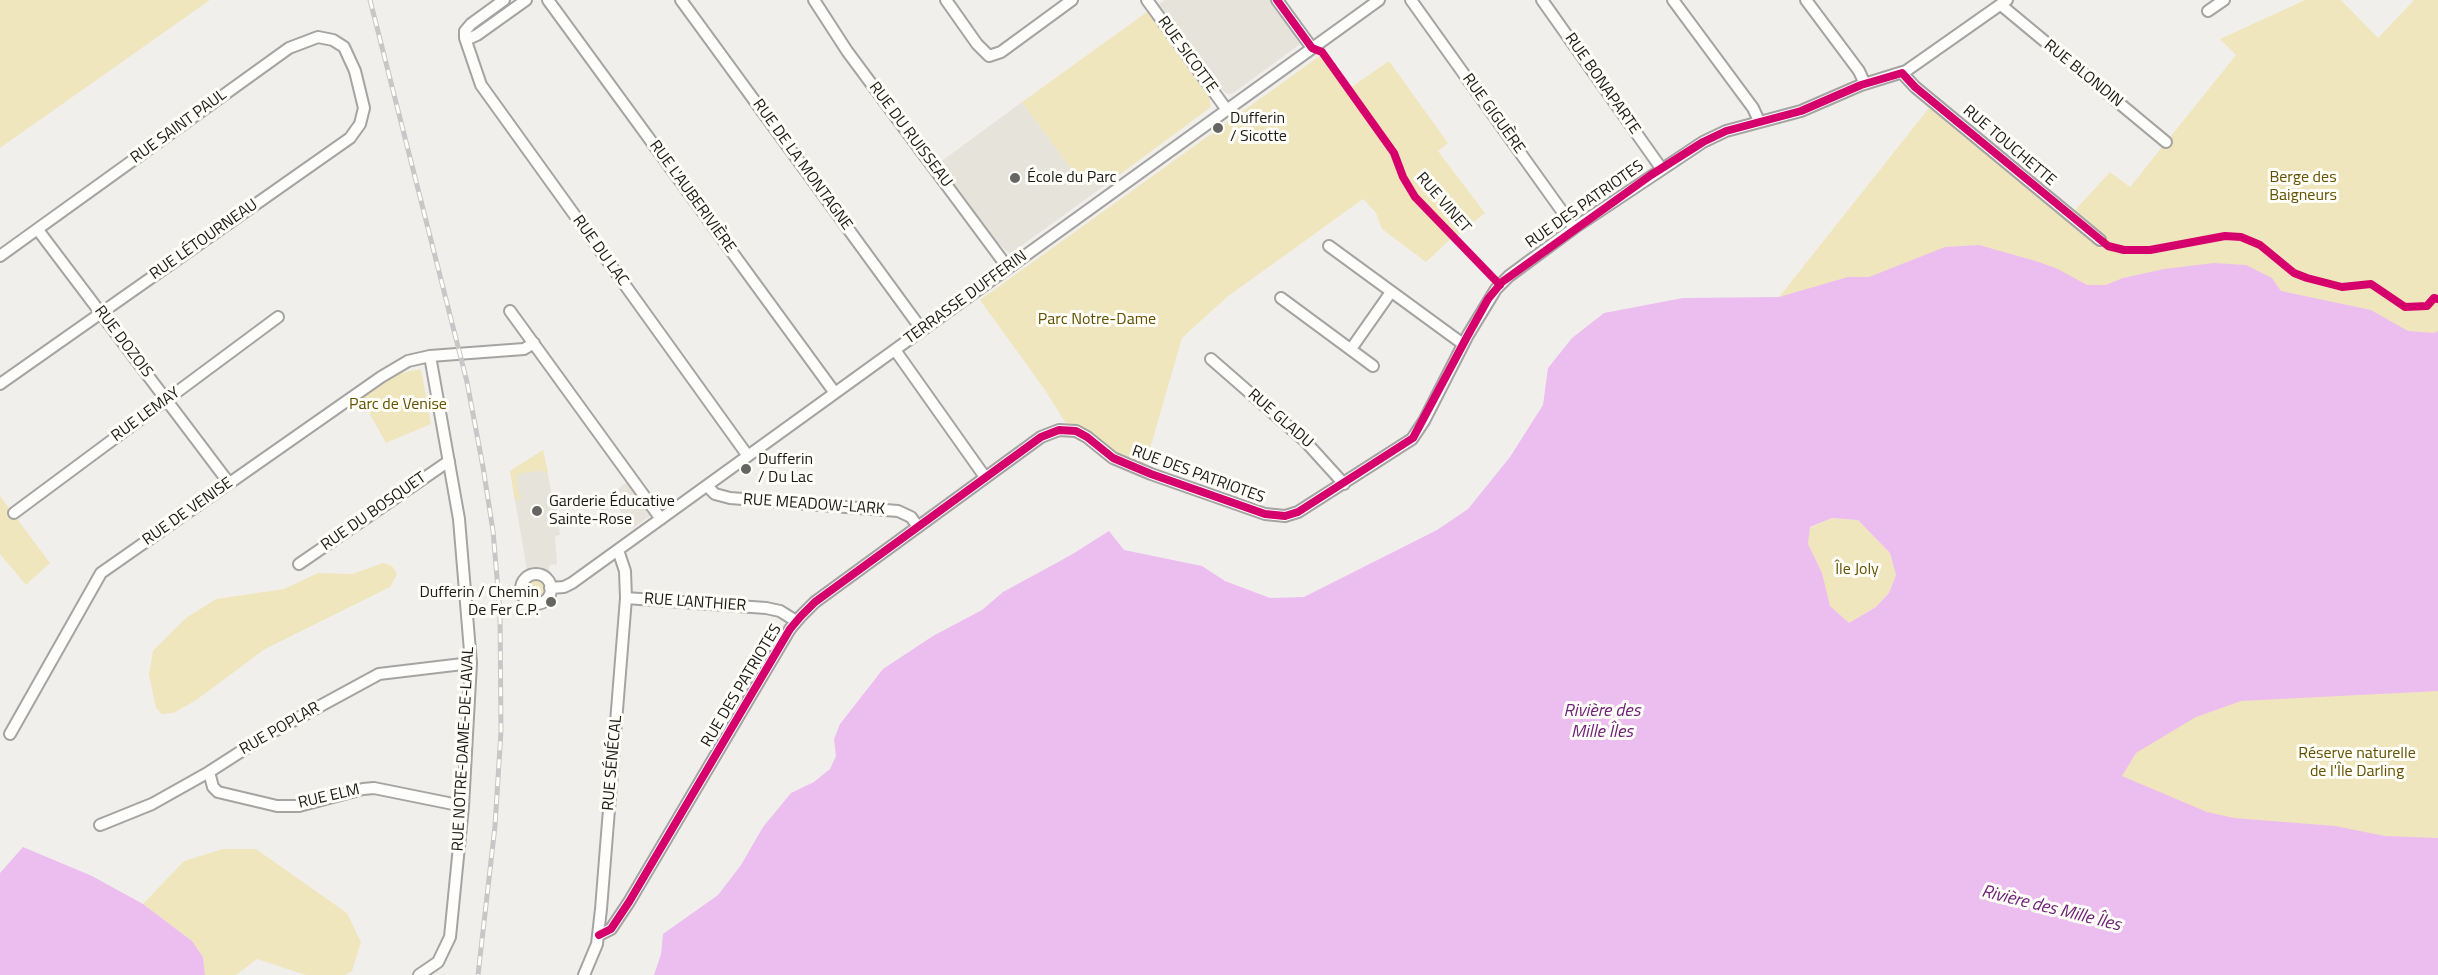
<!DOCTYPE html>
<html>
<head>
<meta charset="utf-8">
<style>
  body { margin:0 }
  canvas { display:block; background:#f1efec }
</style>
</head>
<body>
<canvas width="2438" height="975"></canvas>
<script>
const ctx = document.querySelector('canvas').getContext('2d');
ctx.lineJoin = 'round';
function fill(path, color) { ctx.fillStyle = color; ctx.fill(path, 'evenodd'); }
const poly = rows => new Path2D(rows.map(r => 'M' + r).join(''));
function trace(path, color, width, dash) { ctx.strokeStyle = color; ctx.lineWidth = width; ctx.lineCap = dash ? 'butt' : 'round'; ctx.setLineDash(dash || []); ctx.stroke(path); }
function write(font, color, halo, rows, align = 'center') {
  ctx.font = font + ' "Titillium Web",sans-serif'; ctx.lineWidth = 6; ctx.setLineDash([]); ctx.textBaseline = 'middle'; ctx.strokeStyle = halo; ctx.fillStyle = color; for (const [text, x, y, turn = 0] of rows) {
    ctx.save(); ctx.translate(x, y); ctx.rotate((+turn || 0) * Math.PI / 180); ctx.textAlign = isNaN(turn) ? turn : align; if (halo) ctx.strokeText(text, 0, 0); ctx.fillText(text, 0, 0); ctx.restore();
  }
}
const built = poly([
  [1165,0,1271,0,1299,37,1300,44,1232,94,1226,93,1220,88,1159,4],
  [1022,102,1076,175,1084,180,1090,178,1111,181,1010,254,998,243,939,163],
  [543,450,553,501,556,500,560,535,555,536,557,564,549,565,549,571,539,568,527,570,510,471],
  [627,482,651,515,633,528,615,504,602,513,597,505]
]);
const green = poly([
  [0,0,210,0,0,148],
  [2305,0,2341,0,2378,38,2414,0,2438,0,2438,338,1845,297,1779,297,1929,108,2066,220,2110,172,2130,187,2236,55,2220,39],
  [1147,12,1209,97,1211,107,1111,181,1091,178,1084,180,1076,175,1022,102],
  [1321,55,1393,154,1408,191,1452,238,1426,262,1382,229,1376,213,1363,199,1227,297,1182,338,1145,466,1120,456,1084,430,1065,422,1045,390,980,300],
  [1389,61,1448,143,1438,151,1485,213,1457,236,1413,190,1394,149,1350,88],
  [421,369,431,424,386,443,358,393,381,377],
  [543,450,548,472,543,473,542,470,517,474,518,492,520,492,521,499,515,500,510,471],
  [0,496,50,563,26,585,0,554],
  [1832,518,1858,520,1890,553,1896,575,1889,593,1876,607,1849,623,1664,592],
  [383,563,392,566,397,574,390,587,265,649,195,701,173,713,162,714,156,708,149,675,153,651,186,618,216,599,284,589,318,573,352,574],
  '527 588a9 9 0 1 1 18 0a9 9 0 1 1-18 0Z',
  [2438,677,2438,854,2229,831,2104,784,2118,742,2191,702],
  [223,849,256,849,347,913,361,942,352,971,345,975,306,975,257,959,236,975,205,975,203,957,192,941,143,904,184,861]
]);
const water = poly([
  [1979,245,2039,262,2058,269,2087,285,2106,285,2123,278,2164,269,2214,263,2246,265,2272,278,2281,291,2371,310,2408,331,2434,333,2438,331,2438,691,2241,701,2196,717,2136,753,2122,776,2207,812,2234,818,2335,826,2385,836,2438,838,2438,975,654,975,661,954,663,934,718,895,741,865,763,827,791,793,814,782,830,769,836,756,834,739,840,724,883,669,933,636,982,610,1003,592,1071,555,1109,531,1124,550,1202,566,1225,581,1270,598,1304,597,1437,530,1468,509,1510,457,1543,405,1548,368,1572,338,1604,313,1683,298,1779,297,1848,277,1869,277,1945,247],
  [1832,518,1858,520,1890,553,1896,575,1889,593,1876,607,1849,623,1830,606,1822,573,1808,544,1810,527],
  [23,847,92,876,143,904,192,941,203,957,205,975,0,975,0,873]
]);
const minor = poly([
  [504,0,471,24,465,31,465,38,481,85,748,456],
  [548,0,835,393],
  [681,0,922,330],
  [814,0,847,51,1008,268],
  [946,0,977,44,989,56,1001,52,1072,0],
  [1147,0,1227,110],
  [1277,0,1312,48],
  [1411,0,1574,228],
  [1542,0,1661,168],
  [1673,0,1753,108,1759,121],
  [1806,0,1859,71,1865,84],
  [2001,5,2166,142],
  [2208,11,2224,0],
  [466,40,477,35,526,0],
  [1902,73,1915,87,2100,240],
  [38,230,229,483],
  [1329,246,1463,344],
  [0,256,289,48,318,37,333,40,344,47,355,71,364,108,360,124,350,138,0,384],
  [1281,298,1373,366],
  [510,311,661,519],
  [1351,349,1391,292],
  [895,350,985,477],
  [1211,359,1305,441,1344,484],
  [707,486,715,494,730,498,898,511,911,517,918,527],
  [14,513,278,317],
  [299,564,449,461],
  '521 589a15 15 0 1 1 30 0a15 15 0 1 1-30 0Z',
  [550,588,564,587,572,583,1379,0],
  [626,598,766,608,780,611,796,621],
  [10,734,101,573,381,377,408,361,430,356,524,349,534,343],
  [209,772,213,787,218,792,277,806,299,806,363,789,374,788,463,806],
  [100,825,152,804,209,772,265,736,379,674,471,663],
  [599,935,611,929,629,902,790,629,801,616,815,602,1041,437,1059,430,1076,431,1087,437,1113,458,1151,474,1265,514,1285,516,1298,512,1412,439,1424,421,1468,335,1496,289,1509,276,1574,228,1703,142,1726,131,1801,111,1861,85,1906,71,2007,0],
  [419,975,438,962,450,937,463,806,471,663,459,519,430,356],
  [584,975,597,944,601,909,626,598,625,571,618,550]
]);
const rail = poly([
  [370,0,467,382,483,467,493,531,500,613,501,731,495,826,478,975]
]);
const cycleway = poly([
  [1277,0,1312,48,1322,52,1394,153,1403,177,1415,197,1500,285],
  [599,935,611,929,629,902,790,629,801,616,815,602,1041,437,1059,430,1076,431,1087,437,1113,458,1151,474,1265,514,1285,516,1298,512,1413,438,1468,335,1488,299,1502,282,1651,175,1703,142,1726,131,1801,111,1861,85,1902,73,1915,87,2108,246,2124,250,2150,250,2225,236,2241,237,2260,245,2294,273,2307,278,2342,287,2371,284,2405,307,2427,306,2434,298,2438,299]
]);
const markers = [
  [1218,128,6,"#656562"],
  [1015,178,6,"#656562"],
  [746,469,6,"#656562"],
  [537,511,6,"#656562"],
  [551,602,6,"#656562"]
];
const streetNames = [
  ["RUE SICOTTE",1187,55,54],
  ["RUE BLONDIN",2083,74,39],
  ["RUE BONAPARTE",1602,84,55],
  ["RUE GIGUÈRE",1493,114,54],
  ["RUE SAINT PAUL",179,127,-36],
  ["RUE DU RUISSEAU",910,135,53],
  ["RUE TOUCHETTE",2009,146,40],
  ["RUE DE LA MONTAGNE",802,165,54],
  ["RUE L'AUBERIVIÈRE",692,197,54],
  ["RUE VINET",1443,203,49],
  ["RUE DES PATRIOTES",1585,205,-35],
  ["RUE LÉTOURNEAU",204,240,-35],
  ["RUE DU LAC",600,251,54],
  ["TERRASSE DUFFERIN",966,298,-36],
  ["RUE DOZOIS",123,342,53],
  ["RUE LEMAY",146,415,-36],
  ["RUE GLADU",1280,419,41],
  ["RUE DES PATRIOTES",1198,475,20],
  ["RUE MEADOW-LARK",814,505,4],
  ["RUE DE VENISE",188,512,-35],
  ["RUE DU BOSQUET",374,512,-35],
  ["RUE LANTHIER",695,603,4],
  ["RUE DES PATRIOTES",742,686,-59],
  ["RUE POPLAR",280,729,-30],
  ["RUE NOTRE-DAME-DE-LAVAL",464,749,-87],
  ["RUE SÉNÉCAL",613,763,-85],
  ["RUE ELM",329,797,-13]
];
const poiNames = [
  ["Dufferin",1230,119],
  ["/ Sicotte",1230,137],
  ["École du Parc",1027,178],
  ["Dufferin",758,460],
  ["/ Du Lac",758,478],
  ["Garderie Éducative",549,502],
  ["Sainte-Rose",549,520],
  ["Dufferin / Chemin",539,593,"right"],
  ["De Fer C.P.",539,611,"right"]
];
const parkNames = [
  ["Berge des",2303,178],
  ["Baigneurs",2303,196],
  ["Parc Notre-Dame",1097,320],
  ["Parc de Venise",398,405],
  ["Île Joly",1857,570],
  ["Réserve naturelle",2357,754],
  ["de l'Île Darling",2357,772]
];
const waterNames = [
  ["Rivière des",1602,712],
  ["Mille Îles",1602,733],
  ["Rivière des Mille Îles",2051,909,14]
];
fill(built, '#e5e3da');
fill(green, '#f0e6be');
fill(water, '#ecbef0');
trace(minor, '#a5a4a2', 14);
trace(minor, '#fdfdfc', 10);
trace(rail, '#c7c7c7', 5);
trace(rail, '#fffef8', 3, [9]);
trace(cycleway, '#d6006c', 8);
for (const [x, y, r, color] of markers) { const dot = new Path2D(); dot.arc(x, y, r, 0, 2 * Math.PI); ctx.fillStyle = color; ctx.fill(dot); trace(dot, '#fffef8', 2); }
write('16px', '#1a1a18', '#fffef8', streetNames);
write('16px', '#1a1a18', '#fffef8', poiNames, 'left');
write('16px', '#625200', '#fffef8', parkNames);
write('italic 18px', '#6e2378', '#fffef8', waterNames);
</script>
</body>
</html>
